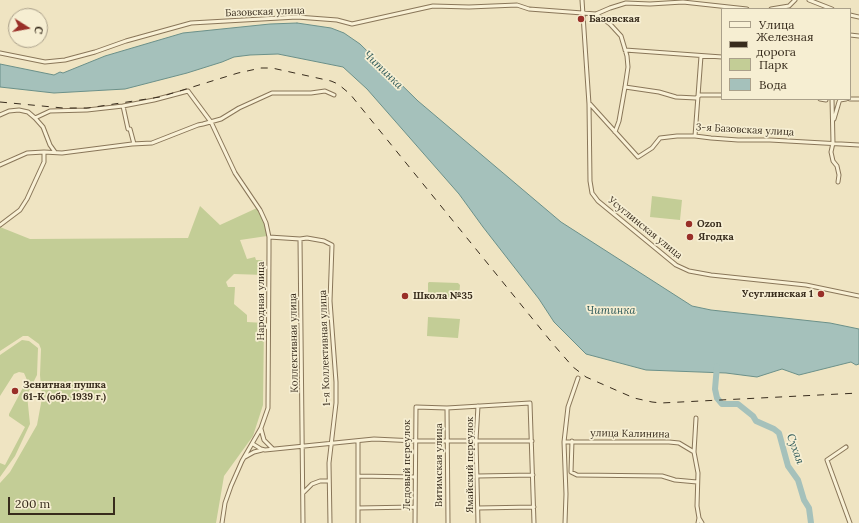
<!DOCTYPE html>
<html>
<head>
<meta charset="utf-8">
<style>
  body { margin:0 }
  #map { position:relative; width:859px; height:523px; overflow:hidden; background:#efe4c2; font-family:Lora,serif }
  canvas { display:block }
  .legend { position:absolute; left:721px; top:8px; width:130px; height:92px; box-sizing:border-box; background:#f6eed2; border:1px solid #aaa08a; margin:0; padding:5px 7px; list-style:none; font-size:12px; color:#382c1d }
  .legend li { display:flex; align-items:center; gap:8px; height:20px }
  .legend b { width:20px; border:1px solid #aaa08a }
  .north { position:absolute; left:8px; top:8px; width:40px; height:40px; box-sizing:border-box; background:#f6eed2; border:1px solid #aaa08a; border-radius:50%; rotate:101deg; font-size:11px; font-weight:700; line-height:16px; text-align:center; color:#382c1d }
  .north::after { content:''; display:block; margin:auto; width:14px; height:18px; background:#992f28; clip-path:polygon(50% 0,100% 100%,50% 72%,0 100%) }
  .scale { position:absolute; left:8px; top:497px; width:107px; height:18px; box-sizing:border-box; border:2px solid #382c1d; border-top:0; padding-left:5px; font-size:12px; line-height:14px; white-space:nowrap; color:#382c1d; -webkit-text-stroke:3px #f6eed2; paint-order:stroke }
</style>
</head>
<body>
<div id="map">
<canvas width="859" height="523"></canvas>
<ul class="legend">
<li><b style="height:5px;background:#f9f1d6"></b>Улица</li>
<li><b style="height:5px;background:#382c1d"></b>Железная дорога</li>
<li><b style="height:11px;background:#c3cd96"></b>Парк</li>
<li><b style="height:11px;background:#a5c1bb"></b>Вода</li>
</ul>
<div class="north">С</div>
<div class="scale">200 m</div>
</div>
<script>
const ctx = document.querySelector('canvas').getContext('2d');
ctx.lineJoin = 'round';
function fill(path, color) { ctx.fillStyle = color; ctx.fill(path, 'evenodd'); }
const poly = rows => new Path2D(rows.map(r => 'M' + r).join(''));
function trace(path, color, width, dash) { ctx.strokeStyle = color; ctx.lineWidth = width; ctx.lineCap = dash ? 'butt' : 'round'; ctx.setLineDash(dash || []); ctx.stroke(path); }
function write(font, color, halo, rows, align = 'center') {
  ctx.font = font + ' Lora,serif'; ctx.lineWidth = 3.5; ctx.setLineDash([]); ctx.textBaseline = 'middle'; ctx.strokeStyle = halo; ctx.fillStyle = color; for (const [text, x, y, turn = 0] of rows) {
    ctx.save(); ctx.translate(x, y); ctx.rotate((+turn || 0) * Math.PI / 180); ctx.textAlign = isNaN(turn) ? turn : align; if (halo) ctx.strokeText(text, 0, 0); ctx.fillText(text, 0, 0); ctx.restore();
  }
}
const green = poly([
  [652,196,682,200,680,220,650,217],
  [200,206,220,225,257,208,265,224,267,236,240,240,247,259,255,257,256,260,265,260,265,275,234,274,226,282,228,287,235,287,234,304,247,315,247,322,264,323,263,405,253,436,224,476,216,523,0,523,0,483,10,472,37,425,42,398,40,375,41,349,39,344,28,336,23,336,0,351,0,227,30,239,188,238],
  [429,282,458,283,460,285,459,297,457,299,430,298,428,296,428,283],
  [428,317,460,319,458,338,427,336],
  [22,340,29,341,38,348,37,375,27,395,30,424,15,456,0,477,0,463,5,465,25,427,9,416,9,414,27,380,24,373,19,372,14,374,0,396,0,355]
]);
const water = poly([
  [297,23,331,28,344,33,360,44,418,101,561,222,692,306,711,310,830,323,859,329,859,364,856,365,851,362,799,375,782,369,757,377,726,373,646,370,586,354,554,322,539,299,483,227,459,194,367,89,343,67,278,54,250,55,234,57,222,62,187,73,125,89,54,93,0,87,0,64,54,75,60,72,63,73,105,56,183,33,270,24,297,23]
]);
const river = poly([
  [717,366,715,389,717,398,722,404,738,404,753,416,756,421,774,429,779,433,788,466,798,480,804,500,809,508,811,523]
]);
const street = poly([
  [582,0,589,104,590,181,592,193,598,201,676,265,689,271,711,275,806,285,859,296],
  [809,0,832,9],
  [771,9,789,6,795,0],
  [596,14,610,24,621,36,627,56,628,67,625,87,619,121,615,132],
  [850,15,859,17],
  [850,35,859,36],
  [625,50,722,57],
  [0,53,45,62,65,60,95,52,126,41,191,23,297,17,337,20,352,24,433,6,469,7,517,5,529,9,596,14,610,8,626,3,650,4,683,2,747,9],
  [625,87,659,92,676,97,696,98,700,95,722,95],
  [820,99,826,100],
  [832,99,833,143,831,152,833,161,837,166,839,175,838,182],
  [850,99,859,99],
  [590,104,638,157,652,148,660,138,677,136,695,136,711,138,738,140,770,140,859,145],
  [123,106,128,129,130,129,134,144],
  [0,115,9,111,19,110,28,112,35,118,50,111,87,110,123,106,154,100,188,91,211,122,235,173,260,210,266,223,269,237,269,252,268,408,261,428,242,461,231,486,225,503,222,523],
  [35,118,43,127,50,145,55,152],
  [834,119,839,102,840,100,846,99],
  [695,136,701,56],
  [0,165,27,153,44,152,62,153,132,144,152,143,198,125,203,124,221,119,239,108,272,93,311,93,325,91,334,95],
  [0,225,20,210,27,199,44,162,44,152],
  [269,237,300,239,307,238,324,241,332,245,330,301,336,382,336,403,329,463,330,523],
  [300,239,303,523],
  [447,408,448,523],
  [696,418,694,452,698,473,697,506,699,518,698,523],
  [261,429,264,440,273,449],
  [358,441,358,523],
  [572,441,571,472,577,475,662,476,675,480,697,482],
  [564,442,669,442,679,443,694,452],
  [253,444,261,449,265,450,374,439,416,441,532,441],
  [846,447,827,460,850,523],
  [245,457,254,452,262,450],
  [358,476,415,477],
  [478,476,533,475],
  [303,493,312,484,320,481,329,481],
  [358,508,415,507],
  [478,508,534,507],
  [699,518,702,523],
  [415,523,416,407,447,408,530,403,534,523],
  [478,523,476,440,478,406],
  [565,523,566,494,564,442,568,407,578,378]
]);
const rail = poly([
  [0,102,63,108,88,108,160,97,238,73,261,68,272,68,331,81,338,84,350,94,553,344,573,367,586,377,634,398,652,402,661,403,859,393]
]);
const markers = [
  [581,19,4,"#992f28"],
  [689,224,4,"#992f28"],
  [690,237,4,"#992f28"],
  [821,294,4,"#992f28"],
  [405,296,4,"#992f28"],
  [15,391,4,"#992f28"]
];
const streetNames = [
  ["Базовская улица",265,12,-2],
  ["3-я Базовская улица",745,130,3],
  ["Усуглинская улица",645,228,39],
  ["Народная улица",261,301,-90],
  ["Коллективная улица",294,343,-91],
  ["1-я Коллективная улица",325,348,-92],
  ["улица Калинина",630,434,1],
  ["Ледовый переулок",407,465,-90],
  ["Витимская улица",439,465,-90],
  ["Ямайский переулок",470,465,-90]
];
const poiNames = [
  ["Базовская",589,19],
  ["Ozon",697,224],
  ["Ягодка",698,237],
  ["Усуглинская 1",813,294,"right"],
  ["Школа №35",413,296],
  ["Зенитная пушка",23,385],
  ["61-К (обр. 1939 г.)",23,397]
];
const waterNames = [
  ["Читинка",383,70,44],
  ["Читинка",611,311],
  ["Сухая",795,449,70]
];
fill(green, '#c3cd96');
fill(water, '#a5c1bb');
trace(water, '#6b9089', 1);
trace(river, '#a5c1bb', 6);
trace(street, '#897659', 5);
trace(street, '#f9f1d6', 3);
trace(rail, '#382c1d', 1, [7, 7]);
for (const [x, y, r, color] of markers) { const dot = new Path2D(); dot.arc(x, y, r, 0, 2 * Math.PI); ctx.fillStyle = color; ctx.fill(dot); trace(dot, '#f6eed2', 1.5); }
write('10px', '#382c1d', '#f6eed2', streetNames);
write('bold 10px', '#382c1d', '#f6eed2', poiNames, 'left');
write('italic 11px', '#2c5858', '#f6eed2', waterNames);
</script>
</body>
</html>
